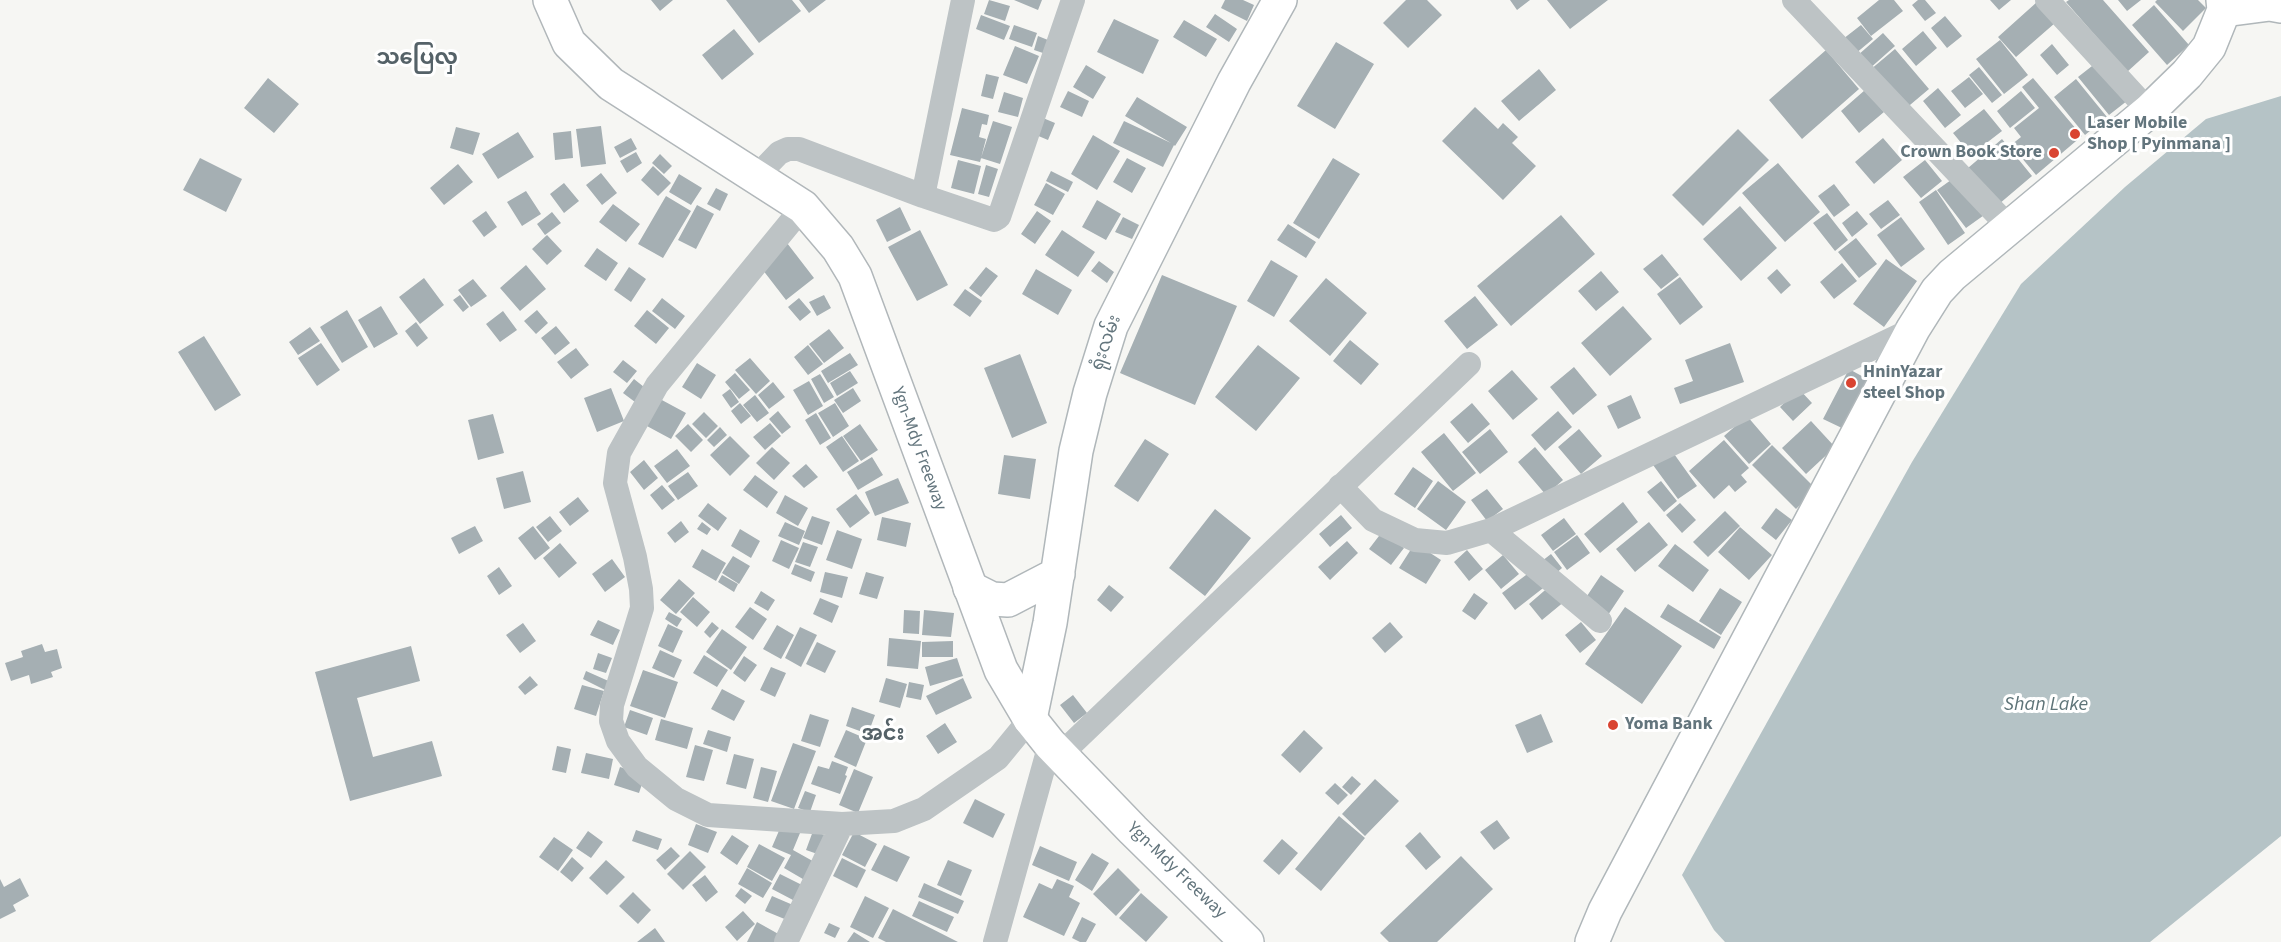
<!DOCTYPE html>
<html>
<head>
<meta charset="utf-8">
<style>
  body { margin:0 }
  canvas { display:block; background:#f6f6f3 }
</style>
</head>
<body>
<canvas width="2281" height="942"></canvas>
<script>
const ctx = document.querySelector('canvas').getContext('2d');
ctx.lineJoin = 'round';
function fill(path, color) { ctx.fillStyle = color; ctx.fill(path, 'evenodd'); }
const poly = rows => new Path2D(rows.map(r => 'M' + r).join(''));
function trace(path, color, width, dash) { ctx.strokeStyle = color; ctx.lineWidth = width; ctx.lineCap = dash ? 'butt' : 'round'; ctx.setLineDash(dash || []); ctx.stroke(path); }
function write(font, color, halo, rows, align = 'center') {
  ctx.font = font + ' "Source Sans 3","Noto Sans Myanmar",sans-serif'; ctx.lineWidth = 6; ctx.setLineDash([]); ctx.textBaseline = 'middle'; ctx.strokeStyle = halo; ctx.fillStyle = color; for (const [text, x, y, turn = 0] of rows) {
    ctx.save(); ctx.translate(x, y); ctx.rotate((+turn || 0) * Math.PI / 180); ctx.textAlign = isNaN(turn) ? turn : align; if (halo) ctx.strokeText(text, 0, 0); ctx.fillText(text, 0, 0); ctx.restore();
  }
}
const water = poly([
  [2281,96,2281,836,2150,942,1725,942,1714,930,1682,875,1912,462,2021,284,2125,187,2206,119]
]);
const building = poly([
  [651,0,673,0,660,11],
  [726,0,792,0,801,11,759,43],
  [799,0,826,0,809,13],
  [989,0,1010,6,1005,21,984,14],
  [1014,0,1042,0,1038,10],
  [1225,0,1243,0,1254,5,1247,21,1221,8],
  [1406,0,1427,0,1442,15,1408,48,1383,23],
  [1510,0,1530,0,1517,10],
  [1547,0,1608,0,1570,29],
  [1879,0,1894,0,1903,11,1871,36,1857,18],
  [1918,0,1925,0,1936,13,1925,21,1912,5],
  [1990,0,2011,0,1999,10],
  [2069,0,2103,0,2149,52,2127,72,2066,2],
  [2118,0,2141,0,2127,11],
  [2157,0,2198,0,2206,8,2183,31,2155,2],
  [2037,2,2055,23,2016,57,1998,37],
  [2154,5,2189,45,2167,65,2132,25],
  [1215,14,1237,29,1229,42,1206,27],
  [981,15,1010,26,1004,40,976,29],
  [1945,16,1962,36,1947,48,1931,28],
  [1114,19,1159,40,1143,74,1097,52],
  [1184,20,1217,39,1206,57,1173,37],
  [1014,25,1037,33,1032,47,1009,39],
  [1861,25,1873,39,1855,54,1843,39],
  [734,29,754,54,722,80,702,55],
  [1923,31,1937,48,1916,66,1902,49],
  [1883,33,1895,46,1868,70,1857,56],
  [1038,36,1048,40,1043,53,1034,50],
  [2000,40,2028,75,2004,94,1976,59],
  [1336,42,1374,64,1335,129,1297,106],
  [2052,44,2069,65,2057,75,2040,55],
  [1015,46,1039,56,1027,84,1003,75],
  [1895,49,1929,89,1904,110,1870,70],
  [1826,50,1859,89,1802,139,1769,100],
  [2101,59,2132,97,2109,115,2078,77],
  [1086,65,1106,77,1093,99,1073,87],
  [1979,67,2002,95,1992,103,1969,75],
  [1539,69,1556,90,1519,121,1501,101],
  [986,74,999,77,993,99,981,96],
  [1969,77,1983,94,1965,108,1951,91],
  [268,78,299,104,274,133,244,108],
  [2033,78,2082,136,2036,175,2011,145,2021,137,2014,128,2039,108,2022,87],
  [2076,79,2107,117,2085,135,2054,97],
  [1938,88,1961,115,1945,128,1923,101],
  [1865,90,1884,112,1859,133,1841,111],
  [1068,91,1089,101,1082,117,1060,107],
  [2021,91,2035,108,2010,128,1997,111],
  [1004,92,1023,98,1018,117,998,112],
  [1137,97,1187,127,1175,146,1174,145,1163,167,1113,143,1124,121,1171,143,1125,116],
  [1475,107,1498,129,1503,123,1518,137,1512,143,1536,166,1503,200,1442,141],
  [962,108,989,115,987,125,982,124,979,137,986,139,980,162,950,155],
  [1984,109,2002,131,1971,155,1953,133],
  [1043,118,1055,123,1048,140,1036,135],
  [993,121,1012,127,1000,164,981,158],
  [601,126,606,164,581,167,576,129],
  [456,127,480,133,473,155,450,148],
  [1738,129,1769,160,1703,226,1672,195],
  [571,131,573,158,555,160,553,133],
  [518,132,534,157,498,179,482,154],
  [1093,135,1120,151,1097,190,1071,174],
  [631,138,637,149,620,158,614,147],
  [1883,138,1902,160,1874,184,1855,162],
  [2002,139,2032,176,1999,204,1968,168],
  [636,152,642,163,627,173,620,161],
  [660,154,672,166,664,174,652,163],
  [200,158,242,179,226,212,183,190],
  [1127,158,1146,168,1132,193,1113,182],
  [1333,158,1360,174,1319,239,1293,223],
  [958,160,981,166,974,194,951,188],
  [1925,160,1942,181,1921,198,1903,177],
  [1778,163,1820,212,1785,242,1742,193],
  [458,164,473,182,444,205,430,188],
  [986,165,998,169,989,197,978,194],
  [653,166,671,183,658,196,641,180],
  [1051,171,1073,182,1068,192,1046,181],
  [601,173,617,193,602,205,586,185],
  [679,174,702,188,691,205,669,192],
  [1958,175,1987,213,1966,228,1937,190],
  [564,183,579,201,564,213,550,194],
  [1046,183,1065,194,1053,215,1034,205],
  [1834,184,1850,205,1834,217,1818,196],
  [716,188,728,194,720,211,707,204],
  [1936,190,1965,233,1948,245,1919,202],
  [526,191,541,214,522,226,507,202],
  [666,196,691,211,663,258,638,244],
  [1097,200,1121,214,1106,240,1082,227],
  [1888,200,1900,215,1881,229,1869,214],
  [613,204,640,224,626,242,599,222],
  [697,205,714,214,696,249,678,240],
  [1740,206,1777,248,1741,281,1703,239],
  [900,207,911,230,887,242,876,220],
  [486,211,497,227,484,237,472,221],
  [1037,211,1051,221,1035,244,1021,234],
  [1857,211,1868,224,1852,237,1842,223],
  [552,212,561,223,545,235,537,224],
  [1827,213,1848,240,1835,251,1813,223],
  [1561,215,1595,254,1511,326,1477,286],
  [1123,217,1139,225,1132,239,1115,232],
  [1901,217,1925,249,1901,267,1877,235],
  [1288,224,1316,242,1306,258,1277,240],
  [920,230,948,285,917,301,888,247],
  [1062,230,1095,252,1078,277,1045,255],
  [547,235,562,251,547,265,532,249],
  [1856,238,1877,264,1859,278,1838,252],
  [787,243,814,278,786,300,759,265],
  [597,248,618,263,606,281,584,266],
  [1662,254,1679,275,1661,289,1643,269],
  [1886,259,1917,281,1884,327,1853,304],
  [1271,260,1298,276,1274,317,1247,301],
  [1099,261,1114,272,1107,283,1091,271],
  [1842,263,1857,281,1834,299,1820,282],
  [526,265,546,289,520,311,500,288],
  [629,267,646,279,631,302,614,290],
  [986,267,998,276,981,297,969,288],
  [1036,269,1072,290,1058,315,1022,294],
  [1777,269,1791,285,1781,294,1767,278],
  [1601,271,1619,292,1596,311,1578,291],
  [1162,275,1237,306,1195,405,1120,373],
  [1680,277,1703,307,1680,325,1657,294],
  [424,278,444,305,420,324,399,297],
  [1326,278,1367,313,1330,356,1289,321],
  [473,279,487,296,471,307,458,290],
  [965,289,982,301,970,317,953,305],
  [460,295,469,307,463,312,453,300],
  [824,295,831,308,817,316,809,302],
  [1475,296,1498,325,1467,349,1444,321],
  [662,298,685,316,675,329,652,311],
  [799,298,811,312,800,321,788,307],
  [381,306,398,334,374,348,358,320],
  [1623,306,1652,339,1610,376,1581,343],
  [347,310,368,347,342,363,320,327],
  [537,310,548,323,536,334,524,321],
  [647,310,669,328,656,344,634,326],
  [503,311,517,330,500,342,486,324],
  [416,322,428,338,417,347,405,331],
  [556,326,570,343,555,355,541,338],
  [310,327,320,341,298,355,289,342],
  [829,329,844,348,824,363,809,344],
  [204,336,241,395,215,411,178,352],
  [1350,340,1379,364,1361,385,1333,361],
  [321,343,340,370,317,386,298,358],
  [1730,343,1744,382,1680,404,1674,388,1693,381,1685,360],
  [808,345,823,364,808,375,794,357],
  [1258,345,1300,378,1256,431,1215,397],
  [576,348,589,365,571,379,557,362],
  [850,353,858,365,828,383,821,371],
  [1020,354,1047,423,1012,438,984,368],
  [750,358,770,381,756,394,735,370],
  [623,360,637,371,627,383,613,372],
  [697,363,716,375,701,399,682,387],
  [1574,367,1597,395,1573,415,1550,387],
  [1849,369,1869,380,1844,429,1823,419],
  [1512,370,1538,399,1513,420,1488,391],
  [850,371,858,383,837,396,830,383],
  [735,373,750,390,739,399,725,382],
  [820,374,834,397,824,403,811,379],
  [634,379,649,391,639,405,623,393],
  [809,381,823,406,808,415,793,390],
  [773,382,785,397,769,409,758,395],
  [611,388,624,421,597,432,584,398],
  [853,388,861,401,843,413,834,400],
  [730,389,739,402,731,408,722,395],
  [1799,389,1812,403,1793,421,1780,407],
  [755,395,769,413,757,422,743,405],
  [1631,395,1641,418,1618,429,1607,406],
  [660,399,686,413,671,439,645,425],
  [740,403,751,416,741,424,731,411],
  [835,403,849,426,833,437,818,413],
  [1472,403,1490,424,1468,443,1450,422],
  [778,411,791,427,782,434,769,419],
  [1558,411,1572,427,1545,451,1531,435],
  [704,412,718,426,706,438,692,424],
  [816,413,831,438,820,445,805,420],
  [493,414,504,453,478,460,468,420],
  [1747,416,1771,444,1749,464,1724,436],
  [1811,421,1835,447,1806,474,1782,448],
  [770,423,781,436,765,450,753,437],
  [688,424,703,440,691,452,675,436],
  [860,424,878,450,861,461,843,436],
  [720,427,727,435,714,447,707,440],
  [1490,429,1508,452,1480,474,1462,452],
  [1579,429,1602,456,1581,474,1558,447],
  [1444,433,1476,473,1453,491,1421,452],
  [730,436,750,456,730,476,710,455],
  [842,436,859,461,843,472,826,447],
  [1145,439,1169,454,1138,502,1114,486],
  [1724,440,1749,468,1741,475,1747,482,1735,492,1729,485,1714,499,1689,471],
  [1772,445,1816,489,1796,509,1752,465],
  [772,447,790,463,774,480,756,463],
  [1535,447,1563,480,1546,495,1518,462],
  [677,449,690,466,667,483,654,466],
  [1672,451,1697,486,1678,499,1653,465],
  [1004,455,1036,459,1030,499,998,494],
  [872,457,883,475,858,490,847,472],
  [644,460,658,478,644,490,630,472],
  [806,464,818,477,804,488,792,476],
  [1413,467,1433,481,1415,508,1394,494],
  [523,471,531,502,504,509,496,478],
  [688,472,698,486,678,500,668,486],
  [755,475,778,492,767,508,743,490],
  [898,478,909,503,875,516,865,492],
  [1438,481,1466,502,1446,530,1417,509],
  [1661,481,1677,501,1664,512,1647,492],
  [662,485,675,500,662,510,650,495],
  [1487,489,1503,509,1487,521,1471,500],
  [856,494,870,513,850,528,836,509],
  [785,495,808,508,798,526,776,513],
  [578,497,589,511,570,526,559,512],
  [1623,502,1638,522,1600,553,1584,534],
  [708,503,727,518,718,531,698,516],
  [1680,503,1696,520,1682,533,1666,515],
  [1776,508,1792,520,1776,540,1761,528],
  [1215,509,1251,538,1205,596,1169,568],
  [1725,511,1740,526,1708,557,1693,542],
  [1341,515,1352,528,1330,547,1319,534],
  [550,516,562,531,548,542,536,527],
  [812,516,830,522,822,545,803,538],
  [882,517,911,523,906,547,877,540],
  [1564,518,1576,534,1553,551,1541,535],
  [681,521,689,532,675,543,667,533],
  [702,522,711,529,707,535,697,529],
  [785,522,805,531,799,545,778,536],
  [1649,522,1668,545,1635,572,1616,549],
  [475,526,483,541,459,554,451,538],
  [533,526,550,548,535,560,518,538],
  [1740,527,1772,555,1749,580,1718,552],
  [740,529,760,541,751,558,731,546],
  [837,530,862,539,852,569,826,560],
  [1382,532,1404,548,1391,565,1369,549],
  [1577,535,1590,553,1567,570,1554,552],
  [781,540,799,548,789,569,772,561],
  [1347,541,1358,553,1330,580,1318,567],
  [803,542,818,547,810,567,795,562],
  [560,543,577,563,559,578,543,558],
  [1415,543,1441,560,1426,584,1399,568],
  [1675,544,1709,570,1693,592,1658,566],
  [702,549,726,563,716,581,692,567],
  [1467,550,1483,569,1469,581,1454,562],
  [1551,554,1562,568,1554,575,1542,561],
  [1503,555,1519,574,1501,589,1485,570],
  [733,556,750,566,739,584,722,573],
  [612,559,625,577,605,592,592,574],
  [795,564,815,572,811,582,791,574],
  [499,567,512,586,499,595,487,576],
  [1534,569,1547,585,1515,610,1502,593],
  [825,572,848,577,842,598,820,592],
  [866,572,884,577,877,599,859,594],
  [722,575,738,584,734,592,718,582],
  [1601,575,1624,591,1608,615,1585,599],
  [679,579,695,593,676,614,660,600],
  [1109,585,1124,597,1111,612,1097,600],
  [1551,585,1565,601,1542,620,1529,604],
  [1720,588,1742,602,1721,635,1699,621],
  [761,591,775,600,768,611,754,603],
  [1474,593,1488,603,1475,620,1462,611],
  [693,597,710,612,697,627,680,612],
  [820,598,839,606,832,623,813,614],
  [1668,604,1721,637,1714,649,1660,617],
  [750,607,767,619,753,640,735,627],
  [1625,607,1682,646,1642,704,1585,664],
  [904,610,920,611,919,634,903,633],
  [924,610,954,613,951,637,922,635],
  [669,612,682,619,677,627,665,619],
  [598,620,620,630,613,645,590,635],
  [712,622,719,628,710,638,704,632],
  [1390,622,1403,637,1385,653,1372,638],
  [1581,622,1596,640,1580,653,1565,635],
  [523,623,536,641,520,653,506,635],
  [668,624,683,631,673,653,658,646],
  [777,625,794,635,781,659,763,649],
  [800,627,817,635,801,667,785,658],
  [722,629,747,647,731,670,706,652],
  [889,638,921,641,918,669,887,666],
  [953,641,953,657,922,657,922,642],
  [817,642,836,651,825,673,806,664],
  [42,644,45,652,57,649,62,668,51,672,53,677,31,684,29,675,11,681,5,663,23,657,21,651],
  [411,646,420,681,357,698,373,757,432,741,442,776,350,801,315,672],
  [660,650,682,660,674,678,652,668],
  [598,653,612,658,606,673,593,669],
  [704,655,728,670,717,687,693,673],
  [744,656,757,665,745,682,733,673],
  [957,658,963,676,930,686,925,667],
  [771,667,786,673,775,697,760,690],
  [643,670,678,682,665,718,630,706],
  [586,671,613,683,609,692,583,679],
  [530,676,538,685,525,695,518,687],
  [886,678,907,684,900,708,879,702],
  [963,678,972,698,936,715,926,696],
  [909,682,924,685,921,700,906,697],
  [582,685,604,691,596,716,574,709],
  [722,689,745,701,734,721,711,709],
  [1073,695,1087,713,1074,723,1060,705],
  [852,707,875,715,868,734,846,726],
  [630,710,653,718,647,735,624,727],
  [810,714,829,720,820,747,801,741],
  [1541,714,1553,742,1527,753,1515,725],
  [661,719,693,728,687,749,655,740],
  [945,723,957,742,938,754,926,736],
  [708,730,731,737,727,752,703,744],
  [846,730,867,739,856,767,834,757],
  [1304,730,1323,748,1300,773,1281,755],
  [793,743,816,751,794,809,771,801],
  [695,745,713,750,704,781,686,777],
  [557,746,571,749,566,773,552,770],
  [586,753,613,759,609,779,581,773],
  [734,754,754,759,746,789,726,784],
  [832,761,848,767,845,775,847,776,840,794,811,784,818,766,829,769],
  [620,767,645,775,639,793,614,785],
  [761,767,777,771,768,802,753,798],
  [854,769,873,777,858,813,839,805],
  [1352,776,1361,784,1351,795,1342,787],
  [1375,779,1399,801,1365,836,1342,814],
  [1335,783,1348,795,1338,805,1325,793],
  [805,791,816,795,810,812,798,808],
  [975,799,1005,814,993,838,963,823],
  [1339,816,1365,838,1321,891,1295,869],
  [1497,820,1510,838,1494,850,1480,832],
  [696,824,717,832,708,853,688,845],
  [781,826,800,833,793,850,818,864,808,882,784,868,791,855,772,847],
  [636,830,662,839,658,850,632,841],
  [588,831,603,842,591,858,576,848],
  [813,831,833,838,826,857,806,850],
  [854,832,877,844,865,867,842,855],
  [1420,832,1441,857,1426,870,1405,846],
  [732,835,749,846,737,865,720,853],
  [554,837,573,850,558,871,539,857],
  [1282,839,1298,853,1279,875,1263,861],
  [759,844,785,858,772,881,747,867],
  [884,845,910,857,897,882,871,870],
  [1040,846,1077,862,1069,881,1032,865],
  [671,847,680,856,665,870,656,860],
  [690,851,706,867,683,890,667,874],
  [1092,853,1109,863,1092,891,1075,880],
  [1461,856,1493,889,1437,942,1389,942,1380,933],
  [572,857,584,868,572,882,560,872],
  [842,858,866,870,857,888,833,876],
  [606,860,625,877,607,895,589,878],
  [948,860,972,870,961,896,937,885],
  [747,868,772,883,763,898,738,884],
  [1118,868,1140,890,1116,916,1093,894],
  [780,874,802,885,793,900,772,889],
  [705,875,718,892,706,902,692,885],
  [20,878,29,896,13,905,16,911,0,919,0,879,4,887],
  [1057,879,1074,886,1069,897,1080,903,1064,936,1023,917,1039,883,1052,889],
  [924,883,964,901,958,914,918,897],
  [741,888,752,896,745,904,735,896],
  [633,892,651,910,638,924,619,906],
  [1141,893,1168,917,1146,942,1119,918],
  [772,896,793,905,787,920,765,911],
  [865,896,889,908,873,938,850,927],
  [919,901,954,917,947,932,912,916],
  [893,909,958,942,886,942,878,938],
  [743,911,755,924,737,941,725,927],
  [1082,917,1096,924,1086,942,1080,942,1072,938],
  [757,922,782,936,779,942,747,942],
  [829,923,840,928,835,938,824,933],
  [655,928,665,942,637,942],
  [854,932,870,942,847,942]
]);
const street = poly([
  [1794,0,2010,228],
  [2047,0,2149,111],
  [756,177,779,153,788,149,799,149,923,196,994,220,999,217,1073,0],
  [923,196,963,0],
  [803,207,657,385,619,453,615,483,635,557,641,589,642,608,612,705,611,721,618,741,637,767,676,799,708,815,842,824,894,821,924,809,998,758,1030,719],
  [1340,486,1373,520,1415,540,1447,543,1491,530,1913,329],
  [1491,530,1600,621],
  [1060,755,1469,364],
  [786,942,842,824],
  [995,942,1050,744]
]);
const secondary = poly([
  [2224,10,2270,4,2281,6],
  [970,588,992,599,1008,600,1058,574],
  [1030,719,1050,623,1076,451,1090,393,1111,326,1234,82,1280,0],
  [1592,942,1605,911,1913,329,1937,291,1952,275,2149,111,2187,74,2209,47,2224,10,2223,0]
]);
const primary = poly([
  [550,0,569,43,611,84,803,207,838,248,855,276,1001,670,1030,719,1050,744,1133,830,1247,942]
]);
const markers = [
  [2075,134,6,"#d94431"],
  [2054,153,6,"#d94431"],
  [1851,383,6,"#d94431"],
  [1613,725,6,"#d94431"]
];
const poiNames = [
  ["Laser Mobile",2087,124],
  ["Shop [ Pyinmana ]",2087,145],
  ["Crown Book Store",2042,153,"right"],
  ["HninYazar",1863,373],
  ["steel Shop",1863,394],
  ["Yoma Bank",1625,725]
];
const streetNames = [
  ["ရုံးလမ်း",1107,343,-70],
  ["Ygn-Mdy Freeway",918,449,70],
  ["Ygn-Mdy Freeway",1176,871,44]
];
const waterNames = [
  ["Shan Lake",2046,706]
];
const quarterNames = [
  ["သပြေလှ",417,59],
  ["အင်း",883,735]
];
fill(water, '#b5c3c6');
fill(building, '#a5afb3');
trace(secondary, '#b0b7ba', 36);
trace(primary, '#b1b7ba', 36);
trace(street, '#bdc3c5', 24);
trace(secondary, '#fff', 33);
trace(primary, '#fff', 33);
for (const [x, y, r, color] of markers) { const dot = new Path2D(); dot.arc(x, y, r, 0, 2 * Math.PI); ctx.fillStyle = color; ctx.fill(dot); trace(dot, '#fff', 2); }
write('bold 18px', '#63757d', '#fff', poiNames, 'left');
write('18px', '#63757d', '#fff', streetNames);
write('italic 20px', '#5e7478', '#fff', waterNames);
write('bold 21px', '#556268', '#fff', quarterNames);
</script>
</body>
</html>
